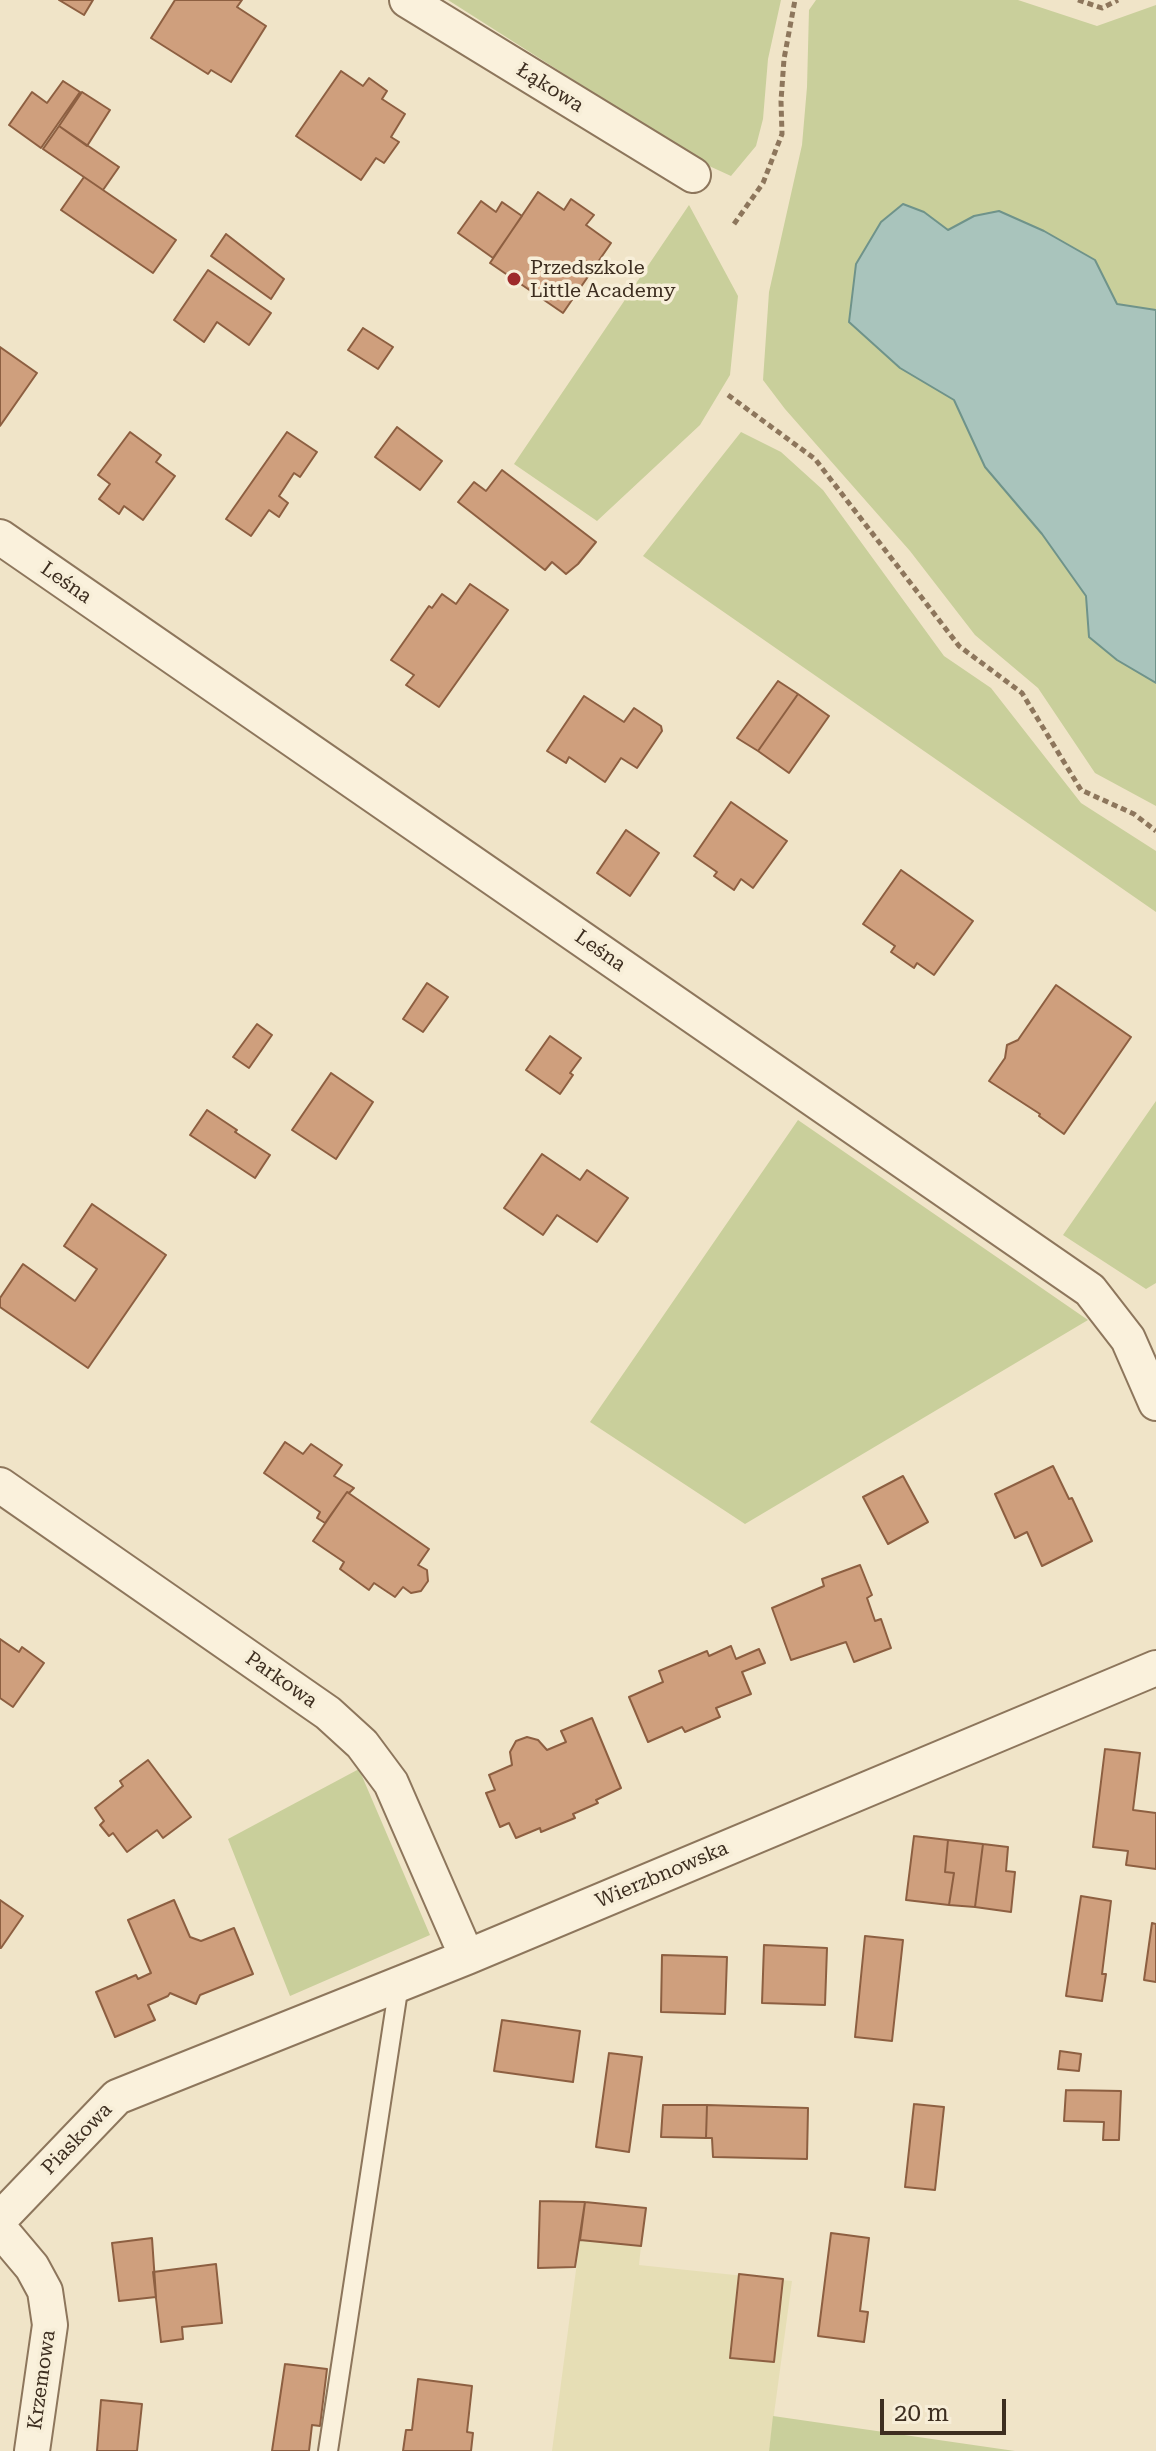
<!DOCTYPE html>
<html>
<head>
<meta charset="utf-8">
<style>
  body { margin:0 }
  #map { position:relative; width:1156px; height:2451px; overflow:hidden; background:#f0e4c8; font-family:"Roboto Serif",serif }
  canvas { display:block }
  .scale { position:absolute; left:880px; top:2399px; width:126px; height:36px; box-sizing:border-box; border:4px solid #3d2e20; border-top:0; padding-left:10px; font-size:24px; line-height:28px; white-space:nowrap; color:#3d2e20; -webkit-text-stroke:6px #f7eed8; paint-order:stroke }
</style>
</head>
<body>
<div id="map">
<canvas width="1156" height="2451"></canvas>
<div class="scale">20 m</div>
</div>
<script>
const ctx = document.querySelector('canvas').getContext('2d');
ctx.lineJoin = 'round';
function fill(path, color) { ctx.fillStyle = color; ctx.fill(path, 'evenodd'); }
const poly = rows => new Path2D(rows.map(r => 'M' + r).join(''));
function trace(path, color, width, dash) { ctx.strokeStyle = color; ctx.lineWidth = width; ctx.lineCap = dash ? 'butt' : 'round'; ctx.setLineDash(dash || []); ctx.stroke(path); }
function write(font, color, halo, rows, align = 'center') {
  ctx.font = font + ' "Roboto Serif",serif'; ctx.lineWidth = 7; ctx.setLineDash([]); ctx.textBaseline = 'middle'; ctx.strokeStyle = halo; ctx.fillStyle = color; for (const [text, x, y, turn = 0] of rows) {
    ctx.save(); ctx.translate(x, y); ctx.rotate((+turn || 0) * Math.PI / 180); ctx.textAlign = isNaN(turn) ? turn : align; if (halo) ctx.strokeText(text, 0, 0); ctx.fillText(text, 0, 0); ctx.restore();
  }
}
const farmland = poly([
  [580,2240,641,2246,639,2265,792,2281,769,2451,552,2451]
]);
const green = poly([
  [448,0,781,0,768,59,763,119,756,146,731,176,707,165],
  [816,0,1018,0,1097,26,1156,5,1156,310,1117,304,1095,260,1044,231,999,211,974,217,948,230,924,212,900,368,954,400,985,467,1042,534,1086,596,1089,637,1117,660,1156,683,1156,806,1095,773,1038,688,975,635,910,551,785,409,763,380,769,292,802,145,807,87,809,10],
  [689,205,738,296,730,375,700,425,597,521,514,464],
  [741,432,781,452,823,490,944,656,991,688,1081,803,1156,851,1156,912,643,556],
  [1156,1101,1156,1283,1146,1289,1063,1235],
  [798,1120,1088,1320,745,1524,590,1422],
  [359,1769,430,1935,290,1996,228,1839],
  [773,2416,1001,2449,1015,2451,769,2451]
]);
const water = poly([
  [903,204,924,212,948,230,974,216,999,211,1044,231,1095,260,1117,304,1156,310,1156,683,1117,660,1089,637,1086,596,1042,534,985,467,954,400,900,368,849,322,856,264,881,222,903,204]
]);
const building = poly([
  [59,0,93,0,84,15,59,0],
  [175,0,242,0,237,7,266,26,231,82,211,70,208,74,151,38,175,0],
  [341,71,363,86,369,78,387,91,382,99,405,114,391,137,399,142,384,163,376,158,361,180,296,136,341,71],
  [63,81,80,92,41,148,9,125,32,92,47,103,63,81],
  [82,92,110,110,87,146,59,126,82,92],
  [59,126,119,167,103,190,43,149,59,126],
  [84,177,176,240,153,273,61,210,84,177],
  [538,192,564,210,571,199,594,215,586,225,611,243,563,313,490,263,538,192],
  [481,201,496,212,502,202,522,216,493,258,458,233,481,201],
  [226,234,284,279,271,299,211,256,226,234],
  [208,270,271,313,249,345,217,322,204,342,174,320,208,270],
  [363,328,393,347,378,369,348,350,363,328],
  [0,347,37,373,0,426,0,347],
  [397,427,442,461,420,490,375,457,397,427],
  [130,432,161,455,156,462,175,476,143,520,124,506,119,514,99,499,110,484,98,475,130,432],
  [287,432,317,452,300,477,294,473,279,496,288,503,279,517,269,510,251,536,226,519,287,432],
  [502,470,596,542,578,564,566,574,552,562,545,570,458,502,474,482,486,491,502,470],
  [470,584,508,610,439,707,406,685,414,675,391,660,429,606,432,608,442,594,456,604,470,584],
  [778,681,798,694,758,751,737,738,778,681],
  [798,694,829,716,789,773,758,751,798,694],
  [584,696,624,722,634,708,661,726,662,731,637,768,621,758,605,782,569,757,566,763,547,751,584,696],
  [731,802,787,841,753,888,741,879,734,890,714,876,717,872,694,856,731,802],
  [626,830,659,853,630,896,597,873,626,830],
  [901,870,973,921,934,975,917,963,914,968,891,952,895,946,863,924,901,870],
  [427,983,448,997,423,1032,403,1019,427,983],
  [1056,985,1131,1037,1064,1134,1039,1116,1040,1114,989,1081,1005,1058,1007,1045,1018,1040,1056,985],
  [257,1024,272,1035,249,1068,233,1057,257,1024],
  [550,1036,581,1058,570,1073,573,1075,560,1094,526,1070,550,1036],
  [331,1073,373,1102,336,1159,292,1130,331,1073],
  [207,1110,237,1130,235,1132,270,1155,255,1178,190,1135,207,1110],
  [542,1154,580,1180,587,1170,628,1198,597,1242,557,1215,543,1235,504,1208,542,1154],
  [92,1204,166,1255,88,1368,0,1307,0,1298,23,1264,75,1301,97,1269,64,1246,92,1204],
  [285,1442,303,1454,311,1444,342,1465,334,1476,354,1488,349,1493,347,1492,325,1523,317,1518,320,1512,264,1473,285,1442],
  [1053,1466,1069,1499,1072,1498,1092,1541,1042,1566,1027,1532,1015,1538,995,1494,1053,1466],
  [903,1476,928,1522,888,1544,863,1497,903,1476],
  [347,1492,429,1549,418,1565,427,1570,428,1581,421,1591,411,1593,403,1587,395,1597,374,1583,369,1590,340,1569,344,1562,313,1541,347,1492],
  [860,1565,872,1595,867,1598,875,1621,881,1619,891,1648,854,1662,846,1642,791,1660,772,1608,824,1586,822,1579,860,1565],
  [0,1639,19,1652,22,1647,44,1663,13,1707,0,1698,0,1639],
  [731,1646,736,1659,759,1649,765,1663,742,1672,751,1694,716,1708,720,1717,685,1732,682,1727,648,1742,629,1697,663,1682,659,1671,707,1651,709,1656,731,1646],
  [592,1718,621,1788,596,1800,598,1803,573,1814,575,1818,541,1832,540,1828,516,1838,509,1823,500,1827,486,1793,495,1790,489,1775,512,1765,510,1752,516,1741,527,1737,538,1740,547,1750,566,1742,561,1731,592,1718],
  [1105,1749,1140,1753,1133,1810,1156,1813,1156,1869,1126,1865,1128,1851,1093,1847,1105,1749],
  [148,1760,191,1817,163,1838,157,1830,127,1852,113,1833,109,1836,100,1825,104,1821,95,1808,123,1786,120,1781,148,1760],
  [914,1836,948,1840,945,1872,954,1873,949,1905,906,1900,914,1836],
  [948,1840,983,1844,975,1907,949,1905,954,1873,945,1872,948,1840],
  [983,1844,1008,1847,1006,1871,1015,1872,1011,1912,975,1907,983,1844],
  [1081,1896,1111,1901,1102,1974,1106,1974,1102,2001,1066,1996,1081,1896],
  [0,1900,23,1916,1,1948,0,1948,0,1900],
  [174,1900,190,1937,201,1941,234,1928,253,1974,200,1995,196,2004,170,1993,168,1996,148,2005,155,2020,115,2037,96,1992,136,1975,138,1979,151,1973,128,1920,174,1900],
  [1152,1923,1156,1924,1156,1982,1144,1980,1152,1923],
  [865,1936,903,1940,892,2041,855,2037,865,1936],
  [764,1945,827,1948,825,2005,762,2003,764,1945],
  [662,1955,727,1957,725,2014,661,2012,662,1955],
  [502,2020,580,2031,573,2082,494,2071,502,2020],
  [1060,2051,1081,2054,1079,2071,1058,2069,1060,2051],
  [609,2053,642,2057,629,2152,596,2147,609,2053],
  [1066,2090,1121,2091,1119,2140,1103,2140,1104,2122,1064,2121,1066,2090],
  [914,2104,944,2107,935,2190,905,2187,914,2104],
  [663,2105,707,2105,706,2138,661,2137,663,2105],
  [707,2105,808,2108,807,2159,713,2157,712,2138,706,2138,707,2105],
  [540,2201,585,2202,575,2267,538,2268,540,2201],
  [585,2202,646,2208,641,2246,580,2240,585,2202],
  [831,2233,869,2238,860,2311,868,2312,864,2342,818,2336,831,2233],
  [152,2238,156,2297,119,2301,112,2243,152,2238],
  [216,2264,222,2323,182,2327,183,2339,161,2342,153,2272,216,2264],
  [739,2274,783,2279,774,2362,730,2358,739,2274],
  [285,2364,327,2369,320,2426,312,2425,309,2451,272,2451,285,2364],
  [418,2379,472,2386,467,2432,473,2433,471,2451,403,2451,406,2430,412,2430,418,2379],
  [101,2400,142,2404,137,2451,97,2451,101,2400]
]);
const path = poly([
  [1078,0,1102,8,1118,0],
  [734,224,763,183,782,134,781,101,784,59,795,0],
  [728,395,815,459,959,646,1022,693,1081,790,1134,814,1156,831]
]);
const service = poly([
  [328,2451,399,1984]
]);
const minor = poly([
  [407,0,693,175],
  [0,537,1090,1290,1128,1339,1156,1403],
  [0,1485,328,1713,362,1744,391,1783,467,1957],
  [0,2219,117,2097,467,1957,1156,1668],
  [0,2229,32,2267,45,2291,50,2325,32,2451]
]);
const markers = [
  [514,279,8,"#9e2a2b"]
];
const streetNames = [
  ["Łąkowa",550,88,32],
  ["Leśna",66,583,35],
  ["Leśna",600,951,35],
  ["Parkowa",281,1680,35],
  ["Wierzbnowska",662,1875,-23],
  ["Piaskowa",77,2139,-46],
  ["Krzemowa",42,2380,-82]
];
const poiNames = [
  ["Przedszkole",530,268],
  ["Little Academy",530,291]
];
fill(farmland, '#e6deb5');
fill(green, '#c9cf9b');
fill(water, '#a9c4bc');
trace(water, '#6f938a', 2);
fill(building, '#cf9f7d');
trace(building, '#8d5f41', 2);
trace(service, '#8d765c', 22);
trace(minor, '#8d765c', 38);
trace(path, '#8d765c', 5, [6, 4]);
trace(service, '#faf1dc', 18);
trace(minor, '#faf1dc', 34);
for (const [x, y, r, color] of markers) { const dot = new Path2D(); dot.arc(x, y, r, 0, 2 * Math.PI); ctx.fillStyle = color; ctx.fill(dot); trace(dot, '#f7eed8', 3); }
write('20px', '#3d2e20', '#f7eed8', streetNames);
write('20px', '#3d2e20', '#f7eed8', poiNames, 'left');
</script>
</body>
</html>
